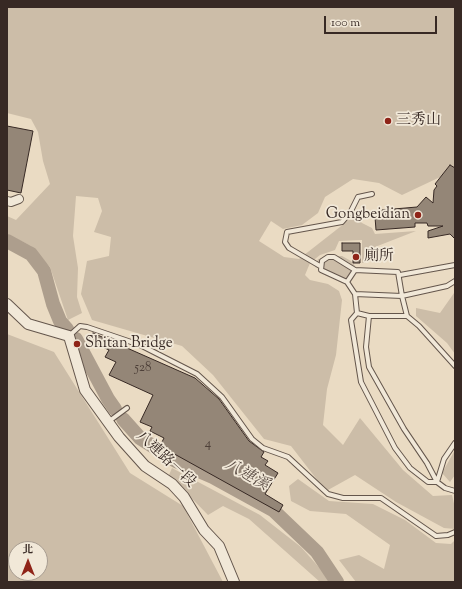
<!DOCTYPE html>
<html>
<head>
<meta charset="utf-8">
<style>
  body { margin:0 }
  #map { position:relative; width:462px; height:589px; overflow:hidden; background:#eadbc3; font-family:"Sorts Mill Goudy","Noto Serif TC",serif }
  canvas { display:block }
  .frame { position:absolute; inset:0; border:8px solid #372924; pointer-events:none }
  .north { position:absolute; left:8px; top:541px; width:40px; height:40px; box-sizing:border-box; background:#f1e8d8; border:1px solid #a79c90; border-radius:50%; rotate:0deg; font-size:11px; font-weight:700; line-height:16px; text-align:center; color:#372924 }
  .north::after { content:''; display:block; margin:auto; width:14px; height:18px; background:#8f2418; clip-path:polygon(50% 0,100% 100%,50% 72%,0 100%) }
  .scale { position:absolute; left:324px; top:16px; width:113px; height:18px; box-sizing:border-box; border:2px solid #372924; border-top:0; padding-left:5px; font-size:12px; line-height:14px; white-space:nowrap; color:#372924; -webkit-text-stroke:3px #f1e8d8; paint-order:stroke }
</style>
</head>
<body>
<div id="map">
<canvas width="462" height="589"></canvas>
<div class="frame"></div>
<div class="north">北</div>
<div class="scale">100 m</div>
</div>
<script>
const ctx = document.querySelector('canvas').getContext('2d');
ctx.lineJoin = 'round';
function fill(path, color) { ctx.fillStyle = color; ctx.fill(path, 'evenodd'); }
const poly = rows => new Path2D(rows.map(r => 'M' + r).join(''));
function trace(path, color, width, dash) { ctx.strokeStyle = color; ctx.lineWidth = width; ctx.lineCap = dash ? 'butt' : 'round'; ctx.setLineDash(dash || []); ctx.stroke(path); }
function write(font, color, halo, rows, align = 'center') {
  ctx.font = font + ' "Sorts Mill Goudy","Noto Serif TC",serif'; ctx.lineWidth = 3.5; ctx.setLineDash([]); ctx.textBaseline = 'middle'; ctx.strokeStyle = halo; ctx.fillStyle = color; for (const [text, x, y, turn = 0] of rows) {
    ctx.save(); ctx.translate(x, y); ctx.rotate((+turn || 0) * Math.PI / 180); ctx.textAlign = isNaN(turn) ? turn : align; if (halo) ctx.strokeText(text, 0, 0); ctx.fillText(text, 0, 0); ctx.restore();
  }
}
const green = poly([
  [7,7,455,7,455,170,402,195,379,183,353,179,325,197,318,213,302,225,283,229,271,221,259,241,284,257,299,259,354,216,362,223,372,228,375,234,416,231,375,247,370,261,362,263,362,240,339,241,335,250,320,255,310,263,305,275,310,280,328,284,339,291,342,300,336,355,327,389,323,425,343,445,360,418,403,470,433,496,452,495,455,508,455,529,444,528,396,502,355,475,328,490,318,481,291,446,264,439,213,375,182,346,92,320,81,294,87,261,109,256,111,237,94,232,102,211,98,198,76,196,73,236,78,268,77,297,82,313,68,320,50,267,31,246,7,234,7,216,16,220,50,184,43,161,38,132,31,119,7,113],
  [333,256,342,256,351,261,355,266,344,282,339,278,315,267,318,259],
  [454,293,455,293,455,354,447,343,416,316,416,308,440,313],
  [7,334,54,352,130,473,183,506,223,582,7,582],
  [16,549,40,549,40,573,16,573],
  [455,450,455,475,450,482,442,473],
  [172,468,260,515,301,547,332,582,320,582,249,519,223,506,208,515,169,475],
  [298,479,329,501,373,504,405,520,436,543,451,544,455,540,455,582,356,582,339,560,359,555,384,569,390,545,346,514,310,511,291,501,289,486]
]);
const river = poly([
  [7,241,31,254,44,271,53,304,60,321,67,329],
  [76,339,108,399,115,409],
  [123,419,140,438,176,461,213,477,273,510,317,552,337,582]
]);
const building = poly([
  [7,126,33,131,21,193,7,190,7,126],
  [450,165,455,168,455,239,450,234,428,238,428,231,443,226,428,226,427,223,415,223,415,227,376,230,375,217,381,217,382,210,417,207,426,197,433,203,434,190,437,186,435,184,450,165],
  [342,243,360,243,360,263,353,263,353,251,342,251,342,243],
  [93,333,195,378,219,399,249,441,264,452,261,457,268,461,265,465,278,473,265,494,283,505,279,512,160,446,164,438,150,431,152,427,140,422,153,395,109,375,116,362,105,357,109,350,88,340,93,333]
]);
const service = poly([
  [320,266,289,248,285,242,287,232,342,222,350,213,358,197,372,194],
  [400,275,455,265],
  [347,282,321,270,322,261,328,257,334,257,355,270],
  [355,294,347,282,355,270,398,272,402,296,447,286,455,281],
  [357,313,355,294,402,296,407,316],
  [369,316,366,347,369,367,404,429,427,463,437,482,428,482,410,468,395,448,361,382,351,320,357,313,369,316,407,316,419,326,455,366],
  [69,336,80,326,87,327,140,345,197,374,222,397,252,439,263,448,288,457,328,494,343,498,381,498,436,536,448,535,455,532],
  [108,422,127,408],
  [455,443,444,459,437,482,445,488,455,491]
]);
const minor = poly([
  [7,201,11,202,19,199]
]);
const tertiary = poly([
  [7,304,28,324,69,336,85,390,119,437,145,466,172,484,184,497,204,530,219,546,234,582]
]);
const markers = [
  [388,121,4,"#8f2418"],
  [418,215,4,"#8f2418"],
  [356,257,4,"#8f2418"],
  [77,344,4,"#8f2418"]
];
const numberNames = [
  ["528",143,369],
  ["4",208,445]
];
const poiNames = [
  ["三秀山",396,121],
  ["Gongbeidian",410,215,"right"],
  ["廁所",364,257],
  ["Shitan Bridge",85,344]
];
const streetNames = [
  ["八連路一段",165,460,43]
];
const waterNames = [
  ["八連溪",246,476,29]
];
fill(green, '#ccbda8');
trace(river, '#ad9e8d', 14);
fill(building, '#948677');
trace(building, '#372924', 1);
trace(service, '#64564c', 6);
trace(minor, '#64564c', 10);
trace(tertiary, '#64564c', 12);
trace(service, '#f1e8d8', 4);
trace(minor, '#f1e8d8', 8);
trace(tertiary, '#f1e8d8', 10);
for (const [x, y, r, color] of markers) { const dot = new Path2D(); dot.arc(x, y, r, 0, 2 * Math.PI); ctx.fillStyle = color; ctx.fill(dot); trace(dot, '#f1e8d8', 1.5); }
write('13px', '#4e4039', null, numberNames);
write('15px', '#372924', '#f1e8d8', poiNames, 'left');
write('15px', '#372924', '#f1e8d8', streetNames);
write('italic 16px', '#5a4c44', '#f1e8d8', waterNames);
</script>
</body>
</html>
